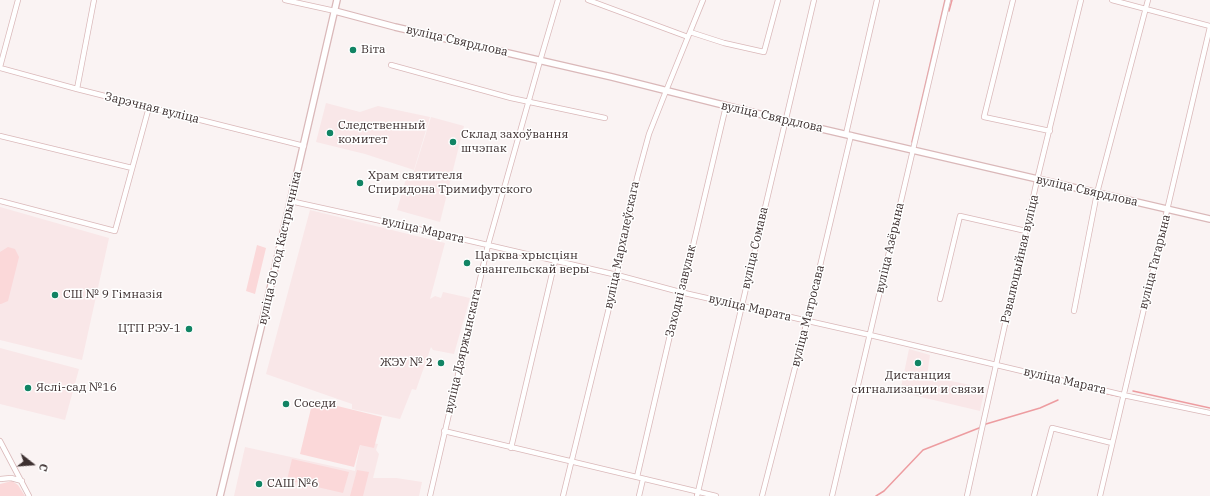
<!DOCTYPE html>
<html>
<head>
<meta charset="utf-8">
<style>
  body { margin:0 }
  #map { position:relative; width:1210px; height:496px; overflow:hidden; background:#faf3f3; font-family:"IBM Plex Serif",serif }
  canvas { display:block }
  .north { position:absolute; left:12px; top:444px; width:40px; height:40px; -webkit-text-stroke:3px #fff; paint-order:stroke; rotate:107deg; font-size:11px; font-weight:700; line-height:16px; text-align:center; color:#3d3030 }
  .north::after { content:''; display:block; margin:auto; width:14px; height:18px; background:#3d3030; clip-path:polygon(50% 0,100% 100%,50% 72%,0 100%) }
</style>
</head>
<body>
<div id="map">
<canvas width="1210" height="496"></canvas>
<div class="north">С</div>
</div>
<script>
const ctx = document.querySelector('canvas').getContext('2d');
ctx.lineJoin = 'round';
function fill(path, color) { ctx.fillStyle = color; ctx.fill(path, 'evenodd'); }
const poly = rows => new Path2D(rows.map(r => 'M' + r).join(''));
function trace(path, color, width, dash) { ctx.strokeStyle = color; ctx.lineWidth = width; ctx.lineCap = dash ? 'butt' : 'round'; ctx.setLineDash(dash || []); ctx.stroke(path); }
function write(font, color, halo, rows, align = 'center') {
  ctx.font = font + ' "IBM Plex Serif",serif'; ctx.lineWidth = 3; ctx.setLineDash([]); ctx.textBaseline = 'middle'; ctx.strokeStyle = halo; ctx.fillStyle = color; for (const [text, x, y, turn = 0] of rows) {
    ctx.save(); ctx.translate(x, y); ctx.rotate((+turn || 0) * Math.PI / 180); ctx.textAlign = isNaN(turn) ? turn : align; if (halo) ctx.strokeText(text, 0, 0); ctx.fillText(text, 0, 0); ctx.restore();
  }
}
const built = poly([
  [326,103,360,112,378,106,430,117,414,170,365,154,316,142],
  [431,117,464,126,440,222,397,210,406,179,411,181],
  [0,207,109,238,82,360,0,340],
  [310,210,445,243,430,299,435,296,441,298,443,292,470,298,454,354,433,350,431,347,416,390,412,389,400,419,352,409,352,404,266,374],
  [0,348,79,369,65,420,0,404],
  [909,349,930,355,927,376,985,388,980,411,900,392],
  [361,441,378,444,376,450,379,454,373,478,396,478,422,482,419,496,234,496,245,447,355,471]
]);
const green = poly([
  [257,245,266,248,255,294,246,291],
  [8,247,15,249,19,257,8,301,1,304,0,304,0,252],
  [313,400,382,417,374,448,360,445,354,467,300,454],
  [292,459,349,472,343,493,287,480],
  [357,470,369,472,363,496,350,496],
  [12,481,18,485,25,496,0,496,0,484]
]);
const stream = poly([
  [949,11,952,0],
  [912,142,945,0],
  [1070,386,1118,396],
  [1133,391,1210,408],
  [986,424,1040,408,1058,400],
  [695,496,695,494],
  [876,496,884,491,923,450,979,428]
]);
const minor = poly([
  [285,0,335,11],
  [588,0,688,37],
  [1013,0,984,117,1050,131],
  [1112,0,1210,26],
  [690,32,724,43,764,52,778,0],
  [391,65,511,98,605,118],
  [0,67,18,0],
  [0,68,77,89,304,146],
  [77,89,94,0],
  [846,134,877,0],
  [0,136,132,168],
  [0,201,115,231,149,107],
  [290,201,436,233,617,275,680,292,870,335,1123,395,1210,413],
  [940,299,960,216,1026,231],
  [1074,311,1097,193,1148,0],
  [444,431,716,496],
  [0,441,29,496],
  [511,448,555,261],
  [637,477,680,292,683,288,726,106],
  [0,479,11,478,22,481],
  [430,496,488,245,540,61,558,0],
  [563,496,617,275,637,178,649,134,666,91,703,0],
  [639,496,643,479],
  [697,496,814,0],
  [762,496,807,321,851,135],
  [832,496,948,0],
  [967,496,1037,180,1081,0],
  [1034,496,1052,428,1112,443],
  [1100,496,1210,27]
]);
const major = poly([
  [335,11,395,27,612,77,779,119,1210,219],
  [220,496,265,311,337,0]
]);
const markers = [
  [353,50,4,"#118464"],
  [330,133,4,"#118464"],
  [453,142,4,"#118464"],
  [360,183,4,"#118464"],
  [467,263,4,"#118464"],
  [55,295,4,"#118464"],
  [189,329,4,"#118464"],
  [441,363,4,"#118464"],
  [918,363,4,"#118464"],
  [28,388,4,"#118464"],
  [286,404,4,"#118464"],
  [259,484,4,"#118464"]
];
const streetNames = [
  ["вуліца Свярдлова",457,41,13],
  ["Зарэчная вуліца",152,108,14],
  ["вуліца Свярдлова",772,117,13],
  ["вуліца Свярдлова",1087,191,13],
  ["вуліца Марата",423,230,13],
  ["вуліца Мархалеўскага",622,245,-78],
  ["вуліца 50 год Кастрычніка",280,248,-77],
  ["вуліца Сомава",755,248,-77],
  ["вуліца Азёрына",890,248,-77],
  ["Рэвалюцыйная вуліца",1020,259,-77],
  ["вуліца Гагарына",1155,262,-76],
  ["Заходні завулак",681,291,-76],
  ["вуліца Марата",750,308,13],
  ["вуліца Матросава",808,316,-76],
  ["вуліца Дзяржынскага",463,351,-77],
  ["вуліца Марата",1065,381,13]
];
const poiNames = [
  ["Віта",361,50],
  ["Следственный",338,126],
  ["комитет",338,140],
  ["Склад захоўвання",461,135],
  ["шчэпак",461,149],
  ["Храм святителя",368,176],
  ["Спиридона Тримифутского",368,190],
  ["Царква хрысціян",475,256],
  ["евангельскай веры",475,270],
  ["СШ № 9 Гімназія",63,295],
  ["ЦТП РЭУ-1",181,329,"right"],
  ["ЖЭУ № 2",433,363,"right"],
  ["Дистанция",918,376,"center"],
  ["сигнализации и связи",918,390,"center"],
  ["Яслі-сад №16",36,388],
  ["Соседи",294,404],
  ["САШ №6",267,484]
];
fill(built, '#f9e7e8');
fill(green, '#fbd8d9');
trace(stream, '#ed9ca0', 1.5);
trace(minor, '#dab8b9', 6);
trace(major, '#dab8b9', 8);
trace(minor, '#fff', 4.5);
trace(major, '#fff', 5.5);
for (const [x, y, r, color] of markers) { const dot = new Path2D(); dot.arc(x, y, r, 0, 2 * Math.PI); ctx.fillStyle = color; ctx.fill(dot); trace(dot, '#fff', 1.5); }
write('12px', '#3d3030', '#fff', streetNames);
write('12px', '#3d3030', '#fff', poiNames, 'left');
</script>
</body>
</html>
